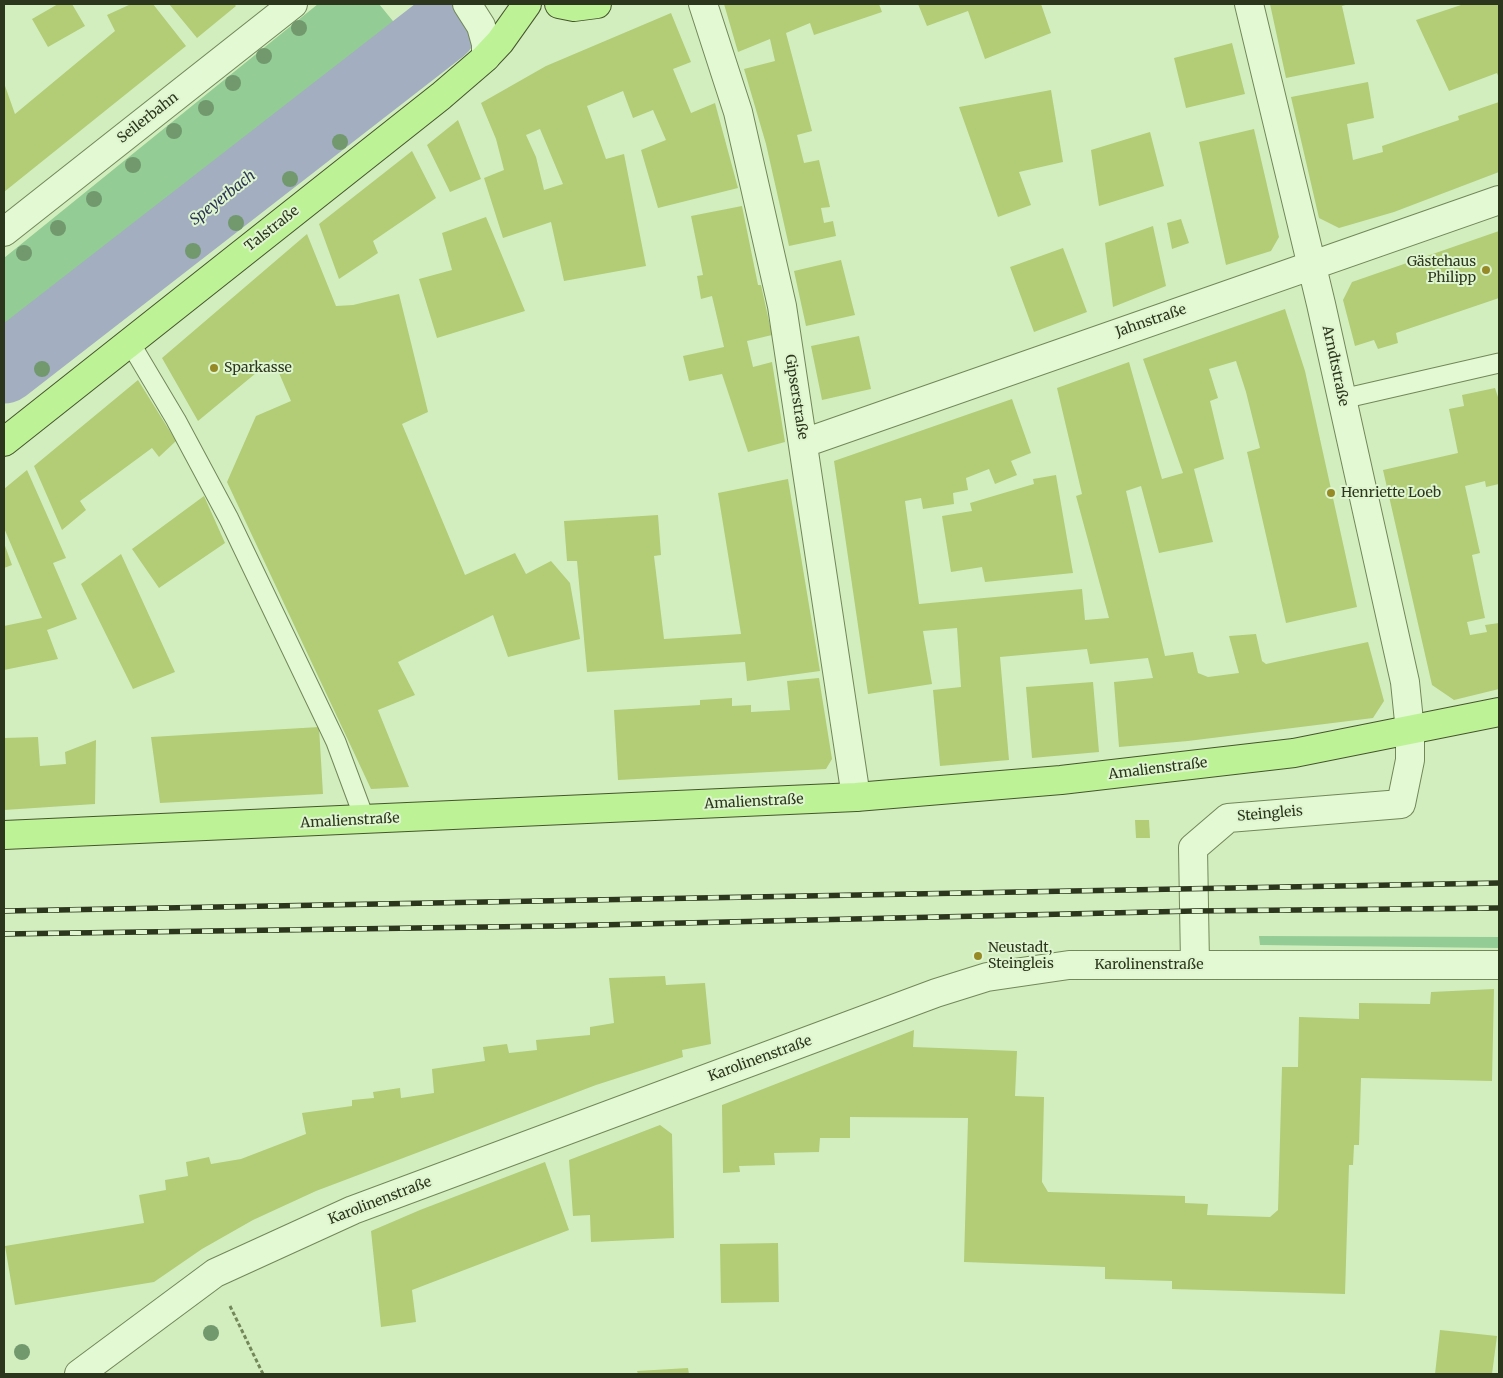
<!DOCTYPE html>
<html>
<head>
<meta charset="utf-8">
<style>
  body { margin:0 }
  #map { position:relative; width:1503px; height:1378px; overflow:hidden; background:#d2eebf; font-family:Merriweather,serif }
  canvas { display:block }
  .frame { position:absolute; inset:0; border:5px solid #2c361c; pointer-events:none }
</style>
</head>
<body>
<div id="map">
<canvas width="1503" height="1378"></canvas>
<div class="frame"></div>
</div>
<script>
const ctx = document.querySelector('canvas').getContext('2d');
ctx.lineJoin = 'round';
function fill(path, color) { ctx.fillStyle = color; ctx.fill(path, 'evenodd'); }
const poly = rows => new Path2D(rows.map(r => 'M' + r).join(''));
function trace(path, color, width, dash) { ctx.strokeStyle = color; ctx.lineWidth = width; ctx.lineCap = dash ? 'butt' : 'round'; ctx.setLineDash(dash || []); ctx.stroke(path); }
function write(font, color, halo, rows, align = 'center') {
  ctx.font = font + ' Merriweather,serif'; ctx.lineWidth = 4; ctx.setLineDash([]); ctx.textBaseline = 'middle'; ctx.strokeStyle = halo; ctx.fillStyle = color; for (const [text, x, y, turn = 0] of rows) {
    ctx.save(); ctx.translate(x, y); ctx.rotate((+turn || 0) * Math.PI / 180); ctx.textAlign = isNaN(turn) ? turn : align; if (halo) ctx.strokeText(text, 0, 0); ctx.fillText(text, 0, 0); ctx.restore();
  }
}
const green = poly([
  [318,4,379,4,406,37,4,350,4,258],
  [1259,936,1499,937,1499,948,1260,945]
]);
const river = poly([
  [4,368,442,28]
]);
const building = poly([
  [58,4,72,4,85,26,48,47,32,19],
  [131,4,153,4,186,46,4,192,4,83,15,114,115,31,107,15],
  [169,4,234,4,236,6,197,38],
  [724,4,879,4,882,12,814,35,810,23,786,33,812,131,797,135,804,163,819,160,830,207,821,208,824,223,833,221,836,236,789,246,766,144,744,69,775,61,770,39,738,52],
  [918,4,1041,4,1051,33,985,59,968,11,927,26],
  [1270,4,1349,4,1342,6,1355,64,1286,78],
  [1464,4,1499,4,1499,78,1497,73,1449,91,1416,20],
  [671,13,691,62,673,69,691,113,715,103,738,188,658,208,641,150,666,140,653,110,633,118,623,91,587,106,606,159,624,154,646,266,564,281,551,222,503,238,484,178,504,170,496,139,481,103,546,66],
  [540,129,563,184,544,190,536,157,526,135],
  [1232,43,1245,94,1186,108,1174,58],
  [1368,82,1374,118,1347,124,1353,160,1383,152,1382,146,1459,120,1458,116,1499,102,1499,172,1394,212,1339,228,1319,218,1291,97],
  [1051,90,1063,162,1019,172,1031,205,998,217,959,107],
  [458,120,481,179,450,192,427,145],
  [1254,129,1279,237,1271,251,1226,265,1199,142],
  [1150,132,1164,186,1099,206,1091,150],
  [412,151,436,198,373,241,378,253,339,279,319,224],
  [742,206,758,285,761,285,772,335,747,341,753,367,772,362,785,442,748,452,722,374,689,381,683,356,724,347,712,296,701,299,697,276,703,275,691,216],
  [486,217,525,311,437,338,419,279,452,270,442,233],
  [1181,219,1189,243,1172,249,1167,223],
  [1153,226,1166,286,1113,307,1105,243],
  [1499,231,1499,298,1396,333,1398,343,1378,349,1374,340,1355,346,1343,300,1352,282],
  [307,234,336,306,353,305,399,294,428,412,402,424,465,575,515,553,526,574,551,561,570,583,580,639,508,657,493,615,398,662,415,695,378,710,409,787,371,789,227,482,256,416,291,401,273,359,198,421,162,358],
  [1063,248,1087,312,1034,332,1010,267],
  [841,260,855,315,806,326,794,271],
  [1285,309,1305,371,1357,607,1286,623,1247,452,1260,448,1246,392,1236,361,1209,369,1218,398,1210,401,1224,459,1194,469,1213,542,1159,553,1141,486,1126,491,1165,656,1193,652,1198,673,1208,677,1239,673,1229,636,1256,634,1262,661,1266,664,1368,642,1384,701,1373,718,1188,741,1119,747,1114,682,1153,678,1148,658,1090,664,1087,649,1000,657,1009,760,940,766,933,690,961,687,957,628,923,631,932,684,868,694,834,461,1012,399,1031,453,1011,461,1017,475,995,484,989,469,966,478,968,490,953,493,954,504,923,509,921,498,905,501,919,604,1082,589,1085,620,1109,618,1076,496,1082,494,1057,388,1129,362,1162,479,1183,473,1143,359],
  [859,336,871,389,822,400,811,346],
  [138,380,176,441,159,457,152,448,80,501,86,510,62,530,34,466],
  [1495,388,1499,400,1499,484,1486,487,1485,481,1465,486,1480,553,1472,555,1485,618,1467,622,1470,635,1487,632,1485,625,1499,623,1499,689,1454,700,1432,685,1383,470,1458,453,1449,409,1464,406,1462,395],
  [27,470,66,558,53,563,77,619,47,630,58,659,4,670,4,626,42,618,4,528,4,489],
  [1056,475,1073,573,985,582,982,567,951,572,942,516,972,511,970,503,1034,484,1033,479],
  [788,479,820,671,747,681,745,662,587,672,577,561,567,561,564,521,658,515,661,555,654,556,664,639,741,634,718,493],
  [204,496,225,543,159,588,132,549],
  [4,543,12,565,4,568],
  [121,554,175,672,133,689,81,584],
  [819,678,832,759,826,769,618,780,614,710,700,705,700,700,732,698,732,706,751,705,751,712,790,710,787,681],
  [1093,682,1099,752,1032,758,1026,687],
  [319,727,323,794,160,803,151,737],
  [38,737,40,766,66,764,65,752,96,740,95,804,4,810,4,738],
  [1135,820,1149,820,1150,838,1136,838],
  [665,976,666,985,705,983,711,1044,682,1050,683,1057,596,1085,316,1191,253,1220,202,1249,154,1282,15,1305,5,1246,144,1223,139,1195,166,1190,165,1180,188,1176,186,1162,209,1157,211,1164,241,1159,306,1134,302,1113,352,1106,352,1100,374,1098,373,1092,400,1088,401,1098,434,1093,432,1069,485,1061,483,1047,507,1044,509,1053,537,1050,536,1040,590,1035,590,1027,614,1023,609,978],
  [1494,989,1492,1081,1361,1078,1359,1145,1354,1145,1353,1165,1349,1165,1345,1294,1172,1289,1172,1281,1105,1279,1105,1267,964,1262,968,1118,850,1117,850,1138,820,1138,819,1152,774,1153,775,1165,739,1166,740,1172,723,1173,722,1105,914,1030,913,1047,1017,1051,1015,1096,1044,1097,1042,1182,1048,1192,1185,1196,1185,1203,1208,1204,1207,1215,1270,1217,1278,1210,1282,1067,1298,1067,1299,1017,1359,1019,1359,1003,1430,1004,1431,992],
  [660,1125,672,1134,674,1238,591,1242,590,1215,573,1216,569,1160],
  [545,1162,569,1230,412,1290,416,1322,381,1327,371,1231,420,1210],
  [778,1243,779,1302,721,1303,720,1244],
  [1440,1330,1497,1336,1492,1374,1435,1374],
  [688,1368,689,1374,638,1374,637,1371]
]);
const path = poly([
  [230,1306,263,1374]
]);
const lane = poly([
  [129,341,176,420,229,519,336,742,365,820],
  [1342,399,1499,363]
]);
const street = poly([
  [467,4,481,26,486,44,486,57],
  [703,4,738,112,782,306,856,797],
  [4,232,293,4],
  [804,443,1499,200],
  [1195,964,1193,848,1228,818,1401,804,1410,760,1410,731,1405,682,1321,304,1249,4],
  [79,1374,215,1273,353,1210,936,993,987,977,1069,965,1499,965]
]);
const primary = poly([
  [559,4,574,7,597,4],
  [4,442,441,96,484,59,500,42,527,4],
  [4,835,856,797,1061,780,1294,753,1499,712]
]);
const rail = poly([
  [4,911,1499,883],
  [4,934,555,926,1194,911,1499,908]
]);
const trees = [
  [299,28],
  [264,56],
  [233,83],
  [206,108],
  [174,131],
  [340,142],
  [133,165],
  [290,179],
  [94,199],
  [236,223],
  [58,228],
  [193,251],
  [24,253],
  [42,369],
  [211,1333],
  [22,1352]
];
const markers = [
  [1486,270,5,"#968a27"],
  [214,368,5,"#968a27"],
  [1331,493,5,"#968a27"],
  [978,956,5,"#968a27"]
];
const streetNames = [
  ["Seilerbahn",148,118,-38],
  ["Talstraße",272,229,-38],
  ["Jahnstraße",1151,321,-19],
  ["Arndtstraße",1335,366,78],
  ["Gipserstraße",796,397,81],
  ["Amalienstraße",1158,769,-7],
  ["Amalienstraße",754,802,-3],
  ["Steingleis",1270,814,-5],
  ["Amalienstraße",350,821,-3],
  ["Karolinenstraße",1149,965],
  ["Karolinenstraße",760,1059,-20],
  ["Karolinenstraße",380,1201,-21]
];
const poiNames = [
  ["Gästehaus",1476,262,"right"],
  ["Philipp",1476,278,"right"],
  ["Sparkasse",224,368],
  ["Henriette Loeb",1341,493],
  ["Neustadt,",988,948],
  ["Steingleis",988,964]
];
const waterNames = [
  ["Speyerbach",223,198,-38]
];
fill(green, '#93cc94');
trace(river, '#a3aec0', 71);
fill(building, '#b2cd75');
trace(lane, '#738758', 21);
trace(street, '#738758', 30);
trace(primary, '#46542c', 30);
trace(path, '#738758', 3, [4, 2.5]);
trace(lane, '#e2f9d3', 19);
trace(street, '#e2f9d3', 28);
trace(primary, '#bdf296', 28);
trace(rail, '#2c361c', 5.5);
trace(rail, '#def5cf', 4, [11]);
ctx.fillStyle = '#72996d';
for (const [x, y] of trees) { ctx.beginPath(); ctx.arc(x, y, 8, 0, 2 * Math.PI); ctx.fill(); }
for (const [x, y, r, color] of markers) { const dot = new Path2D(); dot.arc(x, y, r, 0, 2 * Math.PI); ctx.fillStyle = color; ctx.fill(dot); trace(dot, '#def5cf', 2); }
write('14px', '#2c361c', '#def5cf', streetNames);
write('14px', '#2c361c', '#def5cf', poiNames, 'left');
write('italic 15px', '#2b3356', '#def5cf', waterNames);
</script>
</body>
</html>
